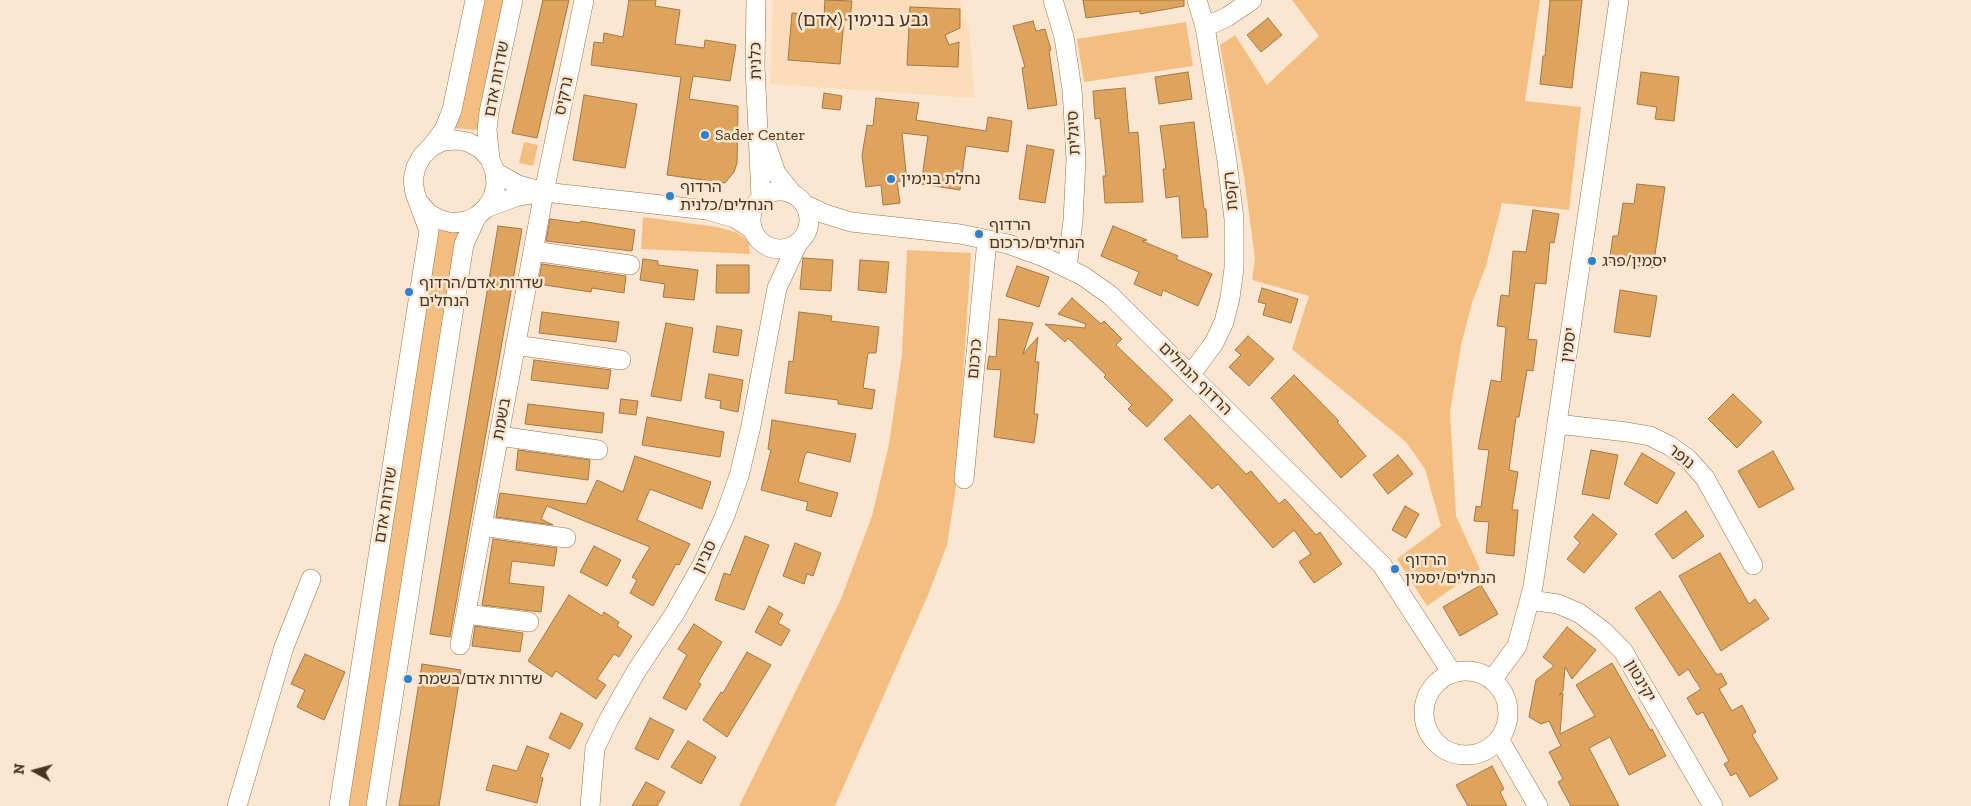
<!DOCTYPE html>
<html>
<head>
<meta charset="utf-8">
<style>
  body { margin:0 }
  #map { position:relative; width:1971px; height:806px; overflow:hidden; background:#fae6d1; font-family:"Zilla Slab",serif }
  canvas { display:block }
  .north { position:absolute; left:10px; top:746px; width:50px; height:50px; -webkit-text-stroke:4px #fae6d1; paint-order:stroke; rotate:277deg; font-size:14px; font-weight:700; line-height:20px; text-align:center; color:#48351f }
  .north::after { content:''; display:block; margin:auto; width:18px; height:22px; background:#48351f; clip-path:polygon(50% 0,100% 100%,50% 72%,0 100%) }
</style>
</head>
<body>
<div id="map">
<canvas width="1971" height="806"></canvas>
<div class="north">N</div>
</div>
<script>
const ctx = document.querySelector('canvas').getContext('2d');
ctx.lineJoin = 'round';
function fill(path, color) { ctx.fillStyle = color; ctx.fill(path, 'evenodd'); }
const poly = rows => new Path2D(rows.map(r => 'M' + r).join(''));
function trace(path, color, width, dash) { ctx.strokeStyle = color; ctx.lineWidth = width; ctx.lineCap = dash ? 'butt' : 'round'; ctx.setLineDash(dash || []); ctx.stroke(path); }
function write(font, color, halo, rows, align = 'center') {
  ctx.font = font + ' "Zilla Slab","Noto Sans Hebrew",serif'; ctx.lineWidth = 5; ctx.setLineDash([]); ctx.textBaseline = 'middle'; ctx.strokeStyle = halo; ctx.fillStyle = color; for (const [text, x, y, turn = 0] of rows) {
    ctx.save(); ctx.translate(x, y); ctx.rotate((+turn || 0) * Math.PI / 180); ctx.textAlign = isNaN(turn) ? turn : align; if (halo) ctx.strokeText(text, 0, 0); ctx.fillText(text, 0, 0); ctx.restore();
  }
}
const built = poly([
  [773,0,959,0,969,30,975,98,770,84]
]);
const green = poly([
  [483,0,506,0,479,130,451,128],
  [1292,0,1540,0,1525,101,1581,107,1569,210,1502,203,1486,266,1472,303,1461,345,1450,412,1456,516,1480,569,1427,606,1397,559,1441,526,1425,469,1406,442,1292,349,1309,296,1252,280,1255,258,1244,176,1220,45,1235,35,1267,85,1319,36],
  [1186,22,1193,66,1084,82,1077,39],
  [524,142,538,145,533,166,519,163],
  [643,217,717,227,735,232,748,240,750,254,641,249],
  [435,230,459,232,368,806,345,806],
  [907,250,971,253,956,487,947,545,928,595,835,806,739,806,841,599,872,516,889,444,902,355]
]);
const building = poly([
  [543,0,569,0,537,138,512,133,543,0],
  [629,0,656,0,655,6,680,10,675,44,704,48,705,40,736,45,730,81,693,76,689,99,738,106,737,163,734,172,725,183,667,175,681,77,591,65,594,42,603,43,604,33,623,37,629,0],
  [825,0,852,1,850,20,844,20,840,64,788,60,792,13,824,16,825,0],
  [1083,0,1184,0,1184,6,1140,14,1140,11,1086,18,1083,0],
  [1550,0,1582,0,1572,88,1540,84,1543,56,1545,56,1550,0],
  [910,7,960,9,960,28,945,35,949,45,959,42,958,67,907,65,910,7],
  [1268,18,1282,35,1261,52,1247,35,1268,18],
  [1033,21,1036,31,1045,29,1051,50,1049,51,1057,105,1028,109,1022,68,1025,67,1013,26,1033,21],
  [1188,72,1192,99,1159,104,1155,77,1188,72],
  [1641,72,1679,77,1674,121,1655,119,1657,107,1637,104,1641,72],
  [1125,88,1129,133,1138,132,1143,202,1105,203,1103,176,1106,176,1100,118,1095,119,1093,91,1125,88],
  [824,93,842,96,840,110,822,108,824,93],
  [584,95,637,104,625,168,573,160,584,95],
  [876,98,919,103,916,120,986,131,988,117,1012,121,1008,152,966,146,960,190,921,184,928,136,902,133,907,182,897,181,900,203,883,205,881,185,866,187,862,156,867,125,873,126,876,98],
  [1194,122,1204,209,1206,209,1208,237,1182,238,1179,196,1166,198,1163,169,1166,169,1160,126,1194,122],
  [1027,145,1054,150,1045,203,1019,199,1027,145],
  [1637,184,1665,187,1653,268,1609,262,1613,236,1618,236,1623,203,1634,204,1637,184],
  [1533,210,1559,214,1554,243,1550,242,1546,284,1535,283,1528,339,1537,340,1533,371,1527,370,1519,417,1516,417,1509,470,1518,472,1512,510,1518,510,1514,556,1486,553,1489,522,1474,521,1476,506,1481,507,1489,450,1478,449,1491,380,1501,382,1506,327,1497,326,1501,295,1509,296,1513,251,1526,252,1533,210],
  [550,219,580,223,581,221,635,230,632,251,546,241,550,219],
  [498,226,522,229,450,637,430,634,498,226],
  [1113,226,1147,240,1142,241,1178,256,1176,259,1212,274,1198,306,1163,290,1161,296,1134,284,1139,272,1101,256,1113,226],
  [803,258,833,260,831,291,800,289,803,258],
  [643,259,658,261,658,265,698,270,694,300,663,297,665,284,640,280,643,259],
  [860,260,889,262,886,293,858,290,860,260],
  [542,264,626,276,624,293,592,288,591,292,538,284,542,264],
  [717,265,749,265,749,293,716,293,717,265],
  [1017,266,1049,277,1039,307,1006,296,1017,266],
  [1262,288,1298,299,1291,323,1263,315,1266,304,1258,302,1262,288],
  [1620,290,1657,296,1650,337,1614,332,1620,290],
  [1072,298,1101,324,1104,321,1122,339,1116,345,1173,400,1147,427,1128,409,1132,405,1104,377,1106,375,1068,338,1065,342,1045,324,1085,328,1086,324,1058,314,1072,298],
  [542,312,619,322,616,342,539,333,542,312],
  [799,312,832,316,831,321,879,327,876,353,868,353,863,388,875,390,872,409,838,404,838,400,785,393,789,361,793,362,799,312],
  [999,319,1033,323,1023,354,1038,337,1035,362,1039,362,1034,414,1038,414,1034,443,994,437,1001,370,987,369,989,356,996,357,999,319],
  [666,323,693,328,681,401,651,396,666,323],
  [717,326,742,330,738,356,713,352,717,326],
  [1248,336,1274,359,1249,386,1229,367,1241,355,1235,350,1248,336],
  [534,360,611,370,608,389,531,380,534,360],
  [709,374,743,380,738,412,720,408,721,401,705,398,709,374],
  [1294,375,1339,421,1337,422,1366,456,1341,478,1271,398,1294,375],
  [1733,394,1762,422,1737,448,1708,419,1733,394],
  [621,399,638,401,636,415,619,413,621,399],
  [528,404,604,413,602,433,525,424,528,404],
  [1190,415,1246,474,1251,471,1279,504,1285,499,1316,535,1320,532,1342,564,1314,583,1299,562,1311,554,1294,530,1273,548,1218,484,1212,489,1164,439,1190,415],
  [647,417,724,432,720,457,642,445,647,417],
  [772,420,856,434,850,462,807,452,805,455,798,482,838,493,831,517,806,510,808,502,761,490,771,450,768,449,772,420],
  [518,450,590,460,588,480,516,470,518,450],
  [1591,450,1618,455,1609,499,1582,494,1591,450],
  [1773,451,1794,489,1759,508,1738,471,1773,451],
  [1642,453,1675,473,1657,504,1624,484,1642,453],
  [1398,455,1413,474,1388,494,1373,475,1398,455],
  [635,456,711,482,702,509,650,489,637,520,690,544,679,565,676,564,653,606,630,593,637,580,632,577,650,547,547,506,541,519,553,525,496,517,500,493,586,504,597,480,623,492,635,456],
  [1405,506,1419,514,1406,538,1392,530,1405,506],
  [1686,511,1704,536,1673,559,1655,534,1686,511],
  [1593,514,1617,534,1584,573,1567,559,1580,543,1574,537,1593,514],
  [745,536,769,545,744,610,715,600,724,573,730,575,745,536],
  [493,539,557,548,554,566,512,561,509,583,544,587,541,612,482,605,493,539],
  [795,543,821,553,813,576,807,574,804,584,783,576,795,543],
  [594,546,621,560,607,586,580,572,594,546],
  [1720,553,1749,604,1755,599,1769,619,1721,651,1679,576,1720,553],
  [1481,585,1498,614,1460,636,1443,607,1481,585],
  [1660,591,1717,675,1721,673,1727,684,1719,689,1732,711,1742,705,1756,732,1752,735,1778,779,1750,797,1736,773,1731,776,1724,764,1729,761,1703,712,1697,715,1687,698,1701,689,1688,669,1679,676,1635,608,1660,591],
  [569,595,602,616,604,612,619,622,617,626,632,636,619,657,614,654,597,679,606,685,596,699,556,671,552,677,528,661,569,595],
  [769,606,783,614,778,623,790,630,781,646,755,632,769,606],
  [694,624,722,642,698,682,701,684,686,710,663,698,687,655,678,649,694,624],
  [475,626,523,633,520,652,472,646,475,626],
  [1567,627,1596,650,1572,679,1565,667,1563,691,1559,695,1563,693,1560,734,1595,716,1576,685,1612,663,1650,730,1652,729,1666,756,1629,775,1610,737,1589,748,1619,806,1571,806,1558,782,1563,779,1549,752,1561,746,1549,721,1541,724,1529,717,1536,680,1554,666,1543,657,1567,627],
  [747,652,771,665,727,737,703,720,721,692,723,693,747,652],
  [305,654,345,672,324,720,297,707,305,690,291,684,305,654],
  [422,664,461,670,439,806,399,806,422,664],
  [561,713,583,724,570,749,549,738,561,713],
  [650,718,674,730,658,760,635,749,650,718],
  [688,741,716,757,701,784,671,767,688,741],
  [527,746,549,754,540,777,543,778,537,803,486,790,493,765,517,771,527,746],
  [1492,766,1504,789,1500,792,1507,806,1468,806,1456,785,1492,766],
  [646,782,665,792,657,806,632,806,646,782]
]);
const minor = poly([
  [756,0,755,66,761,198],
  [1053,0,1064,37,1072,89,1076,159,1073,221,1067,268],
  [1205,27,1227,17,1252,0],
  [765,141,776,173,791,192],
  [431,147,444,130,452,110,475,0],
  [490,159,487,130,489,112,513,0],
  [495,172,518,185,544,192,707,210,735,218,752,229],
  '751 220a29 29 0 1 1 58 0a29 29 0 1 1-58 0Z',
  [806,205,825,214,851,222,960,234,1008,244,1044,257,1083,276,1110,295,1382,565,1452,673],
  [486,208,515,197,537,193],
  [533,251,630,265],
  [515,345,621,360],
  [1191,374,1214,343,1224,322,1230,298,1234,268,1234,219,1227,161,1205,27,1197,0],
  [1557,424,1627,432,1650,436,1670,446,1688,459,1705,478,1753,565],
  [499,436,598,450],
  [964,479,987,240],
  [482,526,566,538],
  [1530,600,1558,604,1579,613,1603,631,1623,651,1713,806],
  [466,614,529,622],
  [460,645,544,192,584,0],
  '1424 713a42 42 0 1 1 84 0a42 42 0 1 1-84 0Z',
  [1492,680,1517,646,1533,587,1619,0],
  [1499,739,1538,806],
  [237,806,284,647,311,579],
  [339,806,429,231,415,193,413,180,416,167,422,156,431,147,443,141,456,140,468,142,481,149,490,159,495,172,496,185,493,197,486,208,477,216,466,221,453,223,441,220,429,214,421,205],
  [376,806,464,244,477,216],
  [590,806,595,748,609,719,637,670,675,613,702,565,724,518,739,476,751,426,777,288,797,245]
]);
const markers = [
  [705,135,5,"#2d82d0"],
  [891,179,5,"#2d82d0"],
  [670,196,5,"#2d82d0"],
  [979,234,5,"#2d82d0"],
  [1592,261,5,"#2d82d0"],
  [409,292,5,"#2d82d0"],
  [1395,569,5,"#2d82d0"],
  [408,679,5,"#2d82d0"]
];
const streetNames = [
  ["כלנית",756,61,-91],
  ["שדרות אדם",497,79,-79],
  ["נרקיס",564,96,-78],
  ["סיגלית",1074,133,-93],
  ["רקפת",1231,191,-96],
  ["יסמין",1569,345,-82],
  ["כרכום",975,359,-85],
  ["הרדוף הנחלים",1195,379,45],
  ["בשמת",502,419,-80],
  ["נופר",1681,457,39],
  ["שדרות אדם",386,505,-81],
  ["סביון",705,557,-64],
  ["יקינטון",1640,681,60]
];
const poiNames = [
  ["Sader Center",715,135],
  ["נחלת בנימין",901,179],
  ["הרדוף",680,187],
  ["הנחלים/כלנית",680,205],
  ["הרדוף",989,225],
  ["הנחלים/כרכום",989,243],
  ["יסמין/פרג",1602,261],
  ["שדרות אדם/הרדוף",419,283],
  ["הנחלים",419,301],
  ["הרדוף",1405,560],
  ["הנחלים/יסמין",1405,578],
  ["שדרות אדם/בשמת",418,679]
];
const quarterNames = [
  ["גבע בנימין (אדם)",863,21]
];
fill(built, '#fcddb9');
fill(green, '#f3be80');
fill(building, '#dea45e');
trace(building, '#a37843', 1);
trace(minor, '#9c723d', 20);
trace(minor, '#fff', 19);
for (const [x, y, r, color] of markers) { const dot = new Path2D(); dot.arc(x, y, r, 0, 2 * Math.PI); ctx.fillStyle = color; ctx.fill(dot); trace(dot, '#fae6d1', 2); }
write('16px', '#48351f', '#fae6d1', streetNames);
write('16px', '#48351f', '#fae6d1', poiNames, 'left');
write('19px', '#48351f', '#fae6d1', quarterNames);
</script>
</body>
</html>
